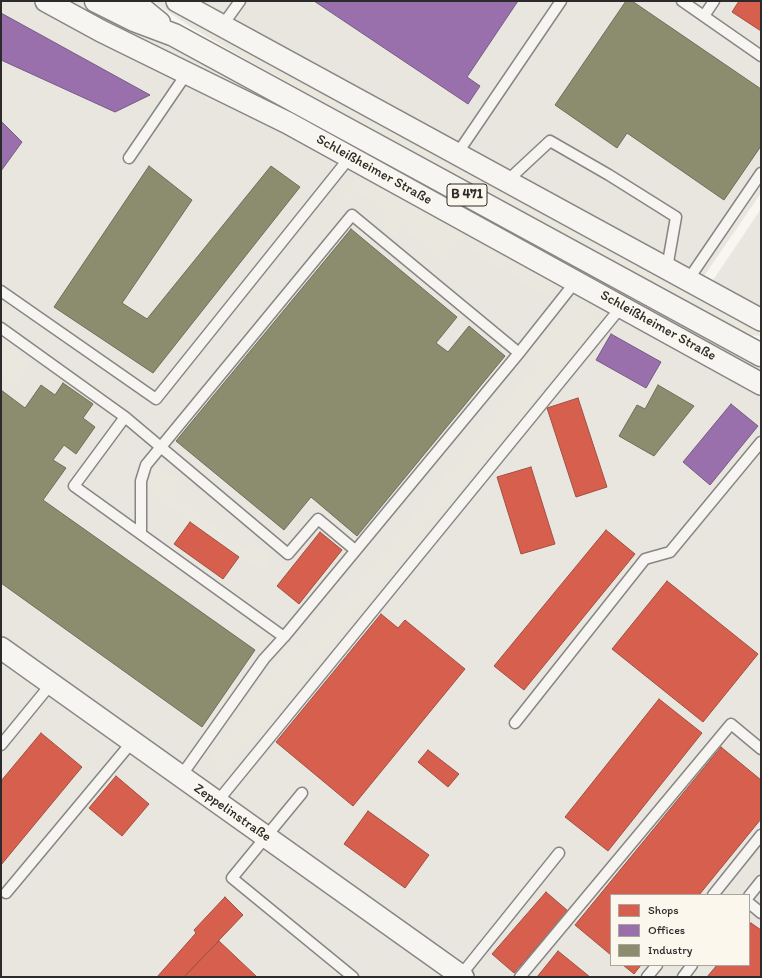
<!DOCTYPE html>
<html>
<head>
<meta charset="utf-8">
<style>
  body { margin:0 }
  #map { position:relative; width:762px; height:978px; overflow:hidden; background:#f8f6f0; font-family:Itim,sans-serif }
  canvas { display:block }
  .frame { position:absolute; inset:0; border:2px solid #2b2b2b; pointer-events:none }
  .legend { position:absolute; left:610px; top:894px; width:140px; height:72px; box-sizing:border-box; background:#fbf7ec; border:1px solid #a8a59f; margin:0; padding:5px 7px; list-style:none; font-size:12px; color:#2b2b2b }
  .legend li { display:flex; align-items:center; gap:8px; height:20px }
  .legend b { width:20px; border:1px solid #a8a59f }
</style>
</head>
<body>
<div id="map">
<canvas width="762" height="978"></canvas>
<div class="frame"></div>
<ul class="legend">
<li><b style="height:11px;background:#d6604d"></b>Shops</li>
<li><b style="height:11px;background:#9970ab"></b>Offices</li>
<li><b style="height:11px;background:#8c8c6e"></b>Industry</li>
</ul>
</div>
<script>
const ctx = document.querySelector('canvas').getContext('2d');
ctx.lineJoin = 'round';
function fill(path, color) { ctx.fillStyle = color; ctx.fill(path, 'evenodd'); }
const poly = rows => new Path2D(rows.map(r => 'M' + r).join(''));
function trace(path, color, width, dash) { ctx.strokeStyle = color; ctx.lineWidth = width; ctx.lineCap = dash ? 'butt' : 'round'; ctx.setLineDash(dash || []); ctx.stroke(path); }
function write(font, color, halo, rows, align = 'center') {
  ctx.font = font + ' Itim,sans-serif'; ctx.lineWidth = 4; ctx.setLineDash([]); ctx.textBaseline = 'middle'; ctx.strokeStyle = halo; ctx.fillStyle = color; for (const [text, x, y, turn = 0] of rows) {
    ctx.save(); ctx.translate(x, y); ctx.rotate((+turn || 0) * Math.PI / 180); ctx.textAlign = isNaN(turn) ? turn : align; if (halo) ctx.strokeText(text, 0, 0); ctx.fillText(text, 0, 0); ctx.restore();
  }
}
const built = poly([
  [1,1,132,1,761,350,761,977,1,977],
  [611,895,749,895,749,965,611,965],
  [194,1,761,1,761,193,702,279],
  [761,209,761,310,711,283]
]);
const green = poly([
  [59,1,79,1,175,47,443,194,761,365,761,374,377,164,113,23,105,24],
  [152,1,162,1,207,27,211,33,252,55,259,56,692,294,761,329,761,336,747,335,249,61,192,28],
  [357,173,552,280,553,290,549,298,538,289,535,293,501,265,496,270,463,243,445,264,403,229,395,238,378,225,386,215,360,194,352,203,341,194],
  [585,298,597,307,599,316,597,324,223,776,206,763,225,736,223,734,292,641,303,649,541,357,531,348,572,302],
  [11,348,30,361,29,368,16,387,1,377,1,357,5,351],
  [158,467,162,467,187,487,179,497,243,549,250,540,269,555,270,562,265,568,258,568,239,557,150,493,152,472,154,468]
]);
const shops = poly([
  [739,1,761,1,761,31,732,12,739,1],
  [578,398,607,487,576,497,547,408,578,398],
  [531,467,555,544,521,554,497,477,531,467],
  [190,522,239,557,223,579,174,544,190,522],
  [606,530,635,554,524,690,494,666,606,530],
  [320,532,342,550,299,604,277,586,320,532],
  [667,581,758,654,703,722,612,649,667,581],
  [381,614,398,628,405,620,465,669,353,806,276,742,381,614],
  [659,699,702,733,608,851,565,817,659,699],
  [41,733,82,767,1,865,1,781,41,733],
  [721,747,761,780,761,819,699,895,611,895,611,955,575,925,721,747],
  [428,750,459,774,448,787,418,762,428,750],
  [116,776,149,804,122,836,89,808,116,776],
  [368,811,429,855,405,888,344,844,368,811],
  [546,892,568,911,514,973,492,954,546,892],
  [225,897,243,915,184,977,157,977,196,933,194,930,225,897],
  [751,923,761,930,761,977,707,977,717,965,749,965,749,925,751,923],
  [219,941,257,977,184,977,219,941],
  [558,951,590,977,537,977,558,951],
  [623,965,641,965,634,974,623,965]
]);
const offices = poly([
  [314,1,518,1,467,77,480,86,468,104,314,1],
  [1,13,150,95,115,112,1,60,1,13],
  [1,121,22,142,1,171,1,121],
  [611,334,661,362,646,388,596,360,611,334],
  [731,404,758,426,710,485,683,462,731,404]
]);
const industry = poly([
  [626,1,632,1,761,89,761,146,724,200,627,133,617,148,555,105,626,1],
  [149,166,192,200,122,303,147,319,271,166,300,187,153,373,54,307,149,166],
  [351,229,457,317,436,343,448,352,469,326,505,356,357,536,311,497,284,530,176,441,351,229],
  [63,383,93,404,83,418,95,427,76,454,64,445,53,460,66,468,43,500,255,650,202,727,1,583,1,390,25,408,41,385,55,395,63,383],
  [658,385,694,406,654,456,619,436,637,405,645,409,658,385]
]);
const service = poly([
  [682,1,761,56],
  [704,16,714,1],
  [222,26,240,1],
  [457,154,561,1],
  [129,158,187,73],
  [507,181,550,141,609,175,676,217,667,268],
  [688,280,761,173],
  [1,291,156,399,350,157],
  [1,328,125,417,288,554,318,519,355,550],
  [125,417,74,486,284,637,519,353,576,281],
  [141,534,141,481,146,465,352,215,519,353],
  [515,723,645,559,670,552,761,442],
  [1,745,51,684],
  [181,776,264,659,284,637],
  [302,793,232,878,353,977],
  [217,802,622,306],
  [6,893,132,742],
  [713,895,761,835],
  [749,896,761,881],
  [749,903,761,913],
  [461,975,559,853],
  [520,977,731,724,761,749],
  [647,977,657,965],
  [683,977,692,965]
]);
const minor = poly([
  [46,1,101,31,288,123,761,384],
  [177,1,761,320],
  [1,648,463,977]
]);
const primary = poly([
  [96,1,134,20,174,35,761,355],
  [132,1,159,23]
]);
const shields = [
  [467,195,40]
];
const shieldNames = [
  ["B 471",467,195]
];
const streetNames = [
  ["Schleißheimer Straße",374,170,29],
  ["Schleißheimer Straße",658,326,29],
  ["Zeppelinstraße",232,813,35]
];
fill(built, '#e9e6df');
fill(green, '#e9e7de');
fill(shops, '#d6604d');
trace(shops, '#a35043', 1);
fill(offices, '#9970ab');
trace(offices, '#785b85', 1);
fill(industry, '#8c8c6e');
trace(industry, '#6f6f5a', 1);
trace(service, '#878684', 13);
trace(minor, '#878684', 24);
trace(primary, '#878684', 25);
trace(service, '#f6f5f1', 10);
trace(minor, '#f6f5f1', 21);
trace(primary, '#f6f5f1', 22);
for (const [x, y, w] of shields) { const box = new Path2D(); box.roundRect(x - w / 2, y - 11, w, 22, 3); ctx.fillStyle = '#fbf7ec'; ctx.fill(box); trace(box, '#2b2b2b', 1); }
write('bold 13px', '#2b2b2b', null, shieldNames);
write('14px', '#2b2b2b', '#fbf7ec', streetNames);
</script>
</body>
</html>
